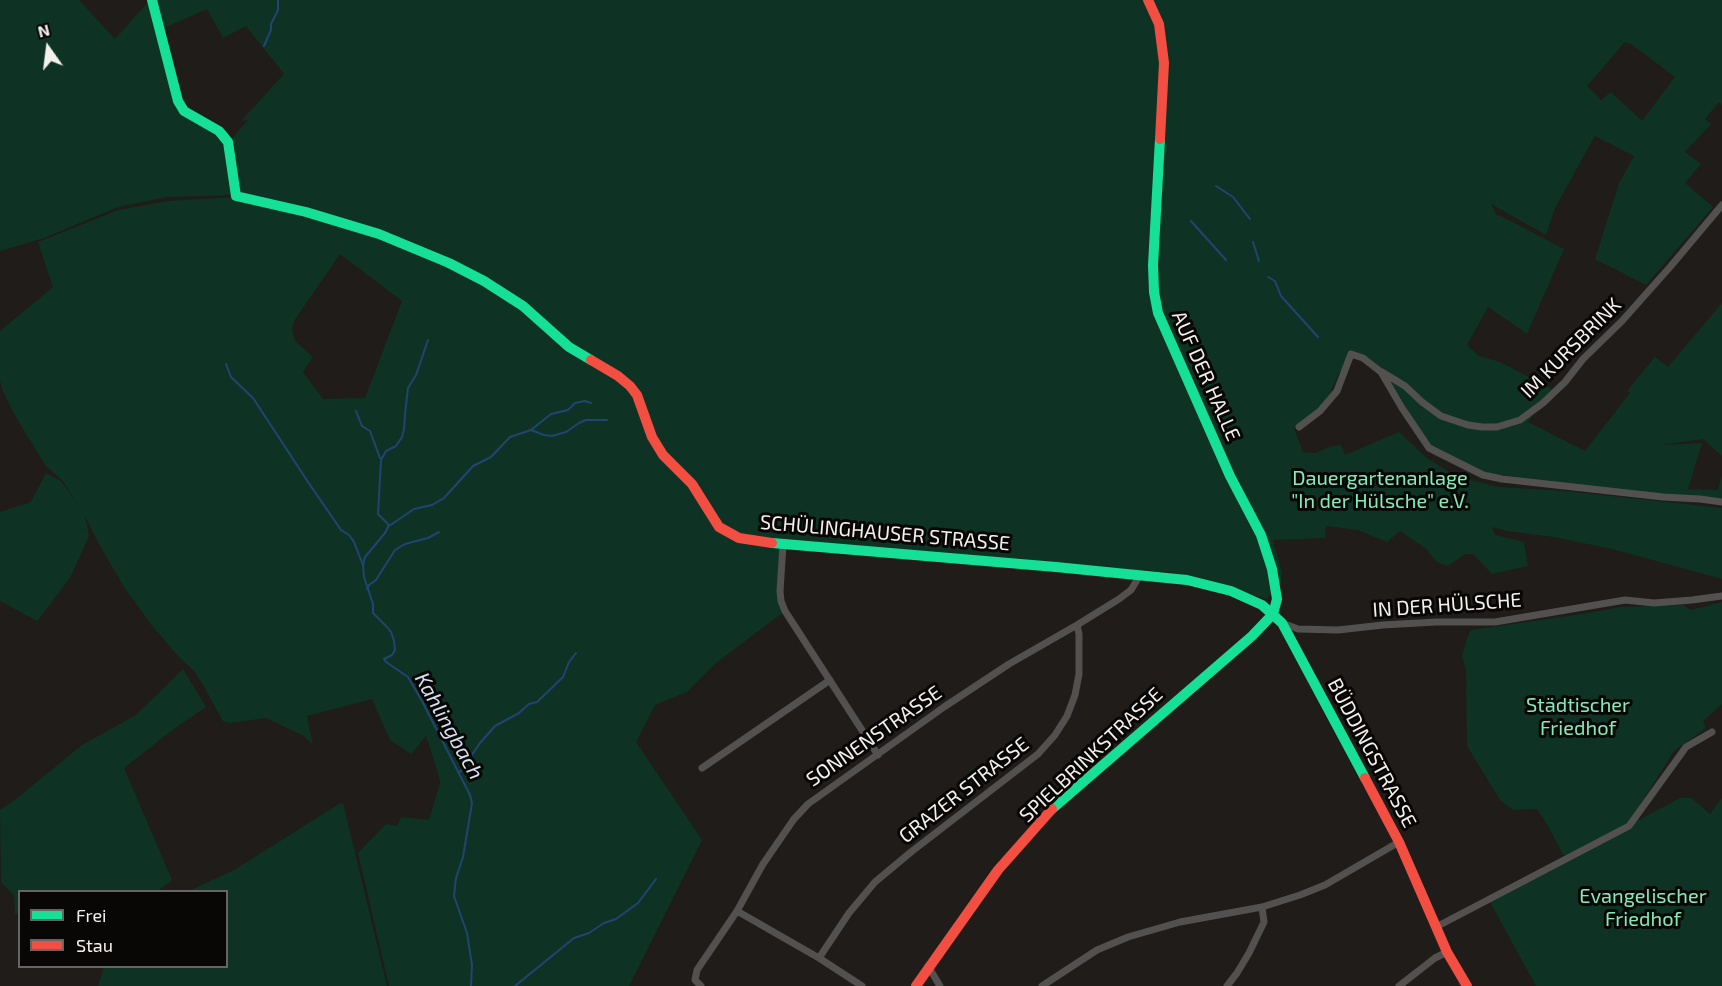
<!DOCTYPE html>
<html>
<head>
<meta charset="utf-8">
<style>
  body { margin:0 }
  #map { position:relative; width:1722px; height:986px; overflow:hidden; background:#1f1c1a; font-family:"Exo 2",sans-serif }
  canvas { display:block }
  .legend { position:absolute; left:18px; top:890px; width:210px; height:78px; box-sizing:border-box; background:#090706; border:2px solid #676463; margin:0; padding:8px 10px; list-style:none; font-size:18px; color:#f3f0ee }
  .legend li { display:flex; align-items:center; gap:12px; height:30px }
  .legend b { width:30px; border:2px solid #676463 }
  .north { position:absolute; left:18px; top:18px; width:60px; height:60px; -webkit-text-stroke:4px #090706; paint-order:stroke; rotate:346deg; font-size:16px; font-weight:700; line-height:24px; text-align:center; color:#f3f0ee }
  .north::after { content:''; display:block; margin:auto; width:21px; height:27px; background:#f3f0ee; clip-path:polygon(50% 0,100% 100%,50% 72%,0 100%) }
</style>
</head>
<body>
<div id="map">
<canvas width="1722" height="986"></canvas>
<ul class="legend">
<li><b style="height:8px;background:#16e098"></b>Frei</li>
<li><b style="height:8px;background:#f24e42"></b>Stau</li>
</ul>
<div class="north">N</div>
</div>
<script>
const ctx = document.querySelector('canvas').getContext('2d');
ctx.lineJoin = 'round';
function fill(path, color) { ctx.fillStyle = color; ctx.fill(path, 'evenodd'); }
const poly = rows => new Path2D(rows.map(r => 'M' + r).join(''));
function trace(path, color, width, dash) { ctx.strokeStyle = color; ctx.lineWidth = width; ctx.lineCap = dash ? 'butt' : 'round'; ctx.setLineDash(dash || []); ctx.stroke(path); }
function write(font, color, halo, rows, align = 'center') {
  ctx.font = font + ' "Exo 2",sans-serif'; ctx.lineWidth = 6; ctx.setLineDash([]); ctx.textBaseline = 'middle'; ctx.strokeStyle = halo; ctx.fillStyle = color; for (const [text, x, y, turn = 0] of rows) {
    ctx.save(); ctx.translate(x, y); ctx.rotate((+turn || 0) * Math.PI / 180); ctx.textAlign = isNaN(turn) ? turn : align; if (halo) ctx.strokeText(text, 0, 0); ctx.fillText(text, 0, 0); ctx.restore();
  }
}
const green = poly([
  [0,0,79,0,115,39,150,0,177,102,223,137,233,195,167,197,118,207,44,238,0,251],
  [154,0,1722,0,1722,105,1719,102,1705,119,1711,124,1685,152,1701,164,1685,183,1713,207,1646,285,1595,259,1619,183,1634,156,1595,136,1555,208,1546,235,1491,204,1497,216,1499,215,1564,249,1527,334,1488,307,1467,345,1479,356,1500,362,1552,389,1528,422,1585,451,1630,393,1627,391,1655,357,1668,367,1722,303,1722,456,1703,439,1661,445,1702,443,1688,489,1718,490,1722,474,1722,499,1625,492,1482,472,1429,447,1384,370,1369,358,1359,354,1339,373,1330,393,1320,407,1294,428,1303,452,1315,453,1332,446,1341,445,1345,455,1399,432,1428,459,1455,475,1471,480,1498,487,1564,491,1722,508,1722,579,1612,549,1554,537,1507,531,1492,527,1495,535,1524,542,1528,566,1492,574,1473,554,1465,554,1448,566,1437,562,1425,548,1400,531,1387,542,1358,530,1326,526,1325,538,1273,540,1282,572,1279,591,1272,592,1267,599,1178,573,783,545,780,591,785,611,716,663,687,692,655,705,636,742,702,840,629,986,389,986,358,853,386,824,397,826,401,817,429,820,440,783,439,776,426,736,411,754,390,740,372,699,307,716,313,745,304,736,266,718,230,723,223,721,203,685,194,671,179,657,153,627,124,587,99,544,85,516,89,536,70,578,37,621,0,601,0,512,31,502,46,473,61,481,79,506,62,480,46,466,29,439,11,408,2,389,0,380,0,331,53,287,38,242,118,210,168,201,235,197,229,142,248,120,241,121,284,74,246,26,223,38,207,9,162,29],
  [1625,42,1631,44,1675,77,1642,121,1611,92,1601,100,1587,86],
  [340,254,402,301,365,398,323,399,303,372,313,357,295,341,292,329,294,321],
  [1722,602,1722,704,1703,721,1706,728,1674,751,1628,824,1564,856,1547,824,1537,809,1513,810,1500,800,1467,746,1466,670,1462,657,1467,638,1471,630,1576,615,1621,607,1683,605,1691,610],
  [183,669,206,707,175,728,124,768,172,880,158,891,20,892,19,914,15,914,14,895,1,882,0,810,16,799,82,745,136,715],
  [1680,798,1691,798,1694,800,1710,814,1722,798,1722,986,1536,986,1489,900],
  [343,803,387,986,98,986,104,967,226,966,226,892,189,891,234,870,339,804]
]);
const stream = poly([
  [264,46,271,30,271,24,278,10,278,0],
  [1216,186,1233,197,1250,219],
  [1191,221,1226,260],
  [1253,242,1259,261],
  [1268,277,1275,281,1281,296,1318,337],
  [226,364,231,377,253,398,308,482,341,530,349,535,354,542,363,565,364,577,373,604,373,613,387,627,391,632,394,641,395,650,392,655,384,659,386,662,408,677,422,701,470,795,472,803,463,857,456,878,454,896,467,933,472,965,471,986],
  [356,411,362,426,370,431,380,458],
  [531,430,544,435,552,436,566,432,579,423,586,420,607,420],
  [389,526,414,509,432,505,444,498,473,466,491,457,510,437,531,430,551,414,568,410,575,403,585,401,591,403],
  [363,565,365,557,385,533,388,527,388,524,378,514,381,460,386,451,396,446,402,437,404,429,405,414,408,388,416,375,428,340],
  [367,589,369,585,376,580,395,550,405,544,428,538,439,532],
  [460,772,480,743,495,726,519,713,529,704,537,702,563,677,569,662,576,653],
  [515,986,574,938,589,933,604,923,616,919,638,903,656,879]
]);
const street = poly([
  [1382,372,1405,386,1422,402,1441,416,1468,425,1482,427,1497,427,1520,420,1543,403,1565,382,1583,359,1622,321,1670,267,1722,205],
  [1299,427,1320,411,1337,391,1351,354,1363,358,1381,372,1402,408,1429,448,1483,475,1502,479,1663,497,1700,499,1722,502],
  [783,545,780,591,781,601,785,611,878,755],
  [1282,623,1298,629,1338,630,1383,625,1436,622,1495,622,1625,600,1654,603,1692,600,1722,596],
  [702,768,830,680],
  [737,911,819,958,862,986],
  [1436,927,1629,826,1686,747,1712,732],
  [819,958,849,913,875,882,911,852,1038,754,1055,735,1067,716,1075,695,1079,674,1079,634,1077,625],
  [928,966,940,986],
  [701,986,695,980,697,970,737,911,763,864,794,819,808,804,944,707,1009,664,1077,625,1119,599,1131,590,1140,575],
  [1042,986,1097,950,1128,937,1180,922,1262,907,1300,895,1325,885,1399,842],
  [1227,986,1237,973,1249,953,1264,922,1262,907],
  [1399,986,1435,958,1447,952]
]);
const fast = poly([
  [152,0,178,101,184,111,219,131,228,142,236,196,306,212,379,234,449,263,484,281,523,306,569,347,591,360],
  [772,543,1056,567,1187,580,1231,591,1262,605,1282,623,1365,778],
  [1052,809,1252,636,1273,614,1277,599,1272,569,1261,535,1230,476,1158,313,1154,292,1153,265,1160,139]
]);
const jam = poly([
  [1148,0,1159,24,1164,63,1160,139],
  [591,360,618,376,630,386,637,395,652,437,663,455,692,484,719,527,739,538,772,543],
  [1365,778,1399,842,1447,952,1467,986],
  [916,986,998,870,1052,809]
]);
const streetNames = [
  ["IM KURSBRINK",1571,348,-45],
  ["AUF DER HALLE",1206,376,66],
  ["SCHÜLINGHAUSER STRASSE",885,533,5],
  ["IN DER HÜLSCHE",1447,605,-4],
  ["SONNENSTRASSE",874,736,-35],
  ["BÜDDINGSTRASSE",1372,753,62],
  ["SPIELBRINKSTRASSE",1091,755,-43],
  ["GRAZER STRASSE",964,790,-38]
];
const parkNames = [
  ["Dauergartenanlage",1380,478],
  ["\"In der Hülsche\" e.V.",1380,501],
  ["Städtischer",1578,705],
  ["Friedhof",1578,728],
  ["Evangelischer",1643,896],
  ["Friedhof",1643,919]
];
const waterNames = [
  ["Kahlingbach",449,726,61]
];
fill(green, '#0e3324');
trace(stream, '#224470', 2);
trace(street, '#525150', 7);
trace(fast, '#16e098', 10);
trace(jam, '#f24e42', 10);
write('20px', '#f3f0ee', '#090706', streetNames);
write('20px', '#81ecba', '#090706', parkNames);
write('italic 21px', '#d5e1f0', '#090706', waterNames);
</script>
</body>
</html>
